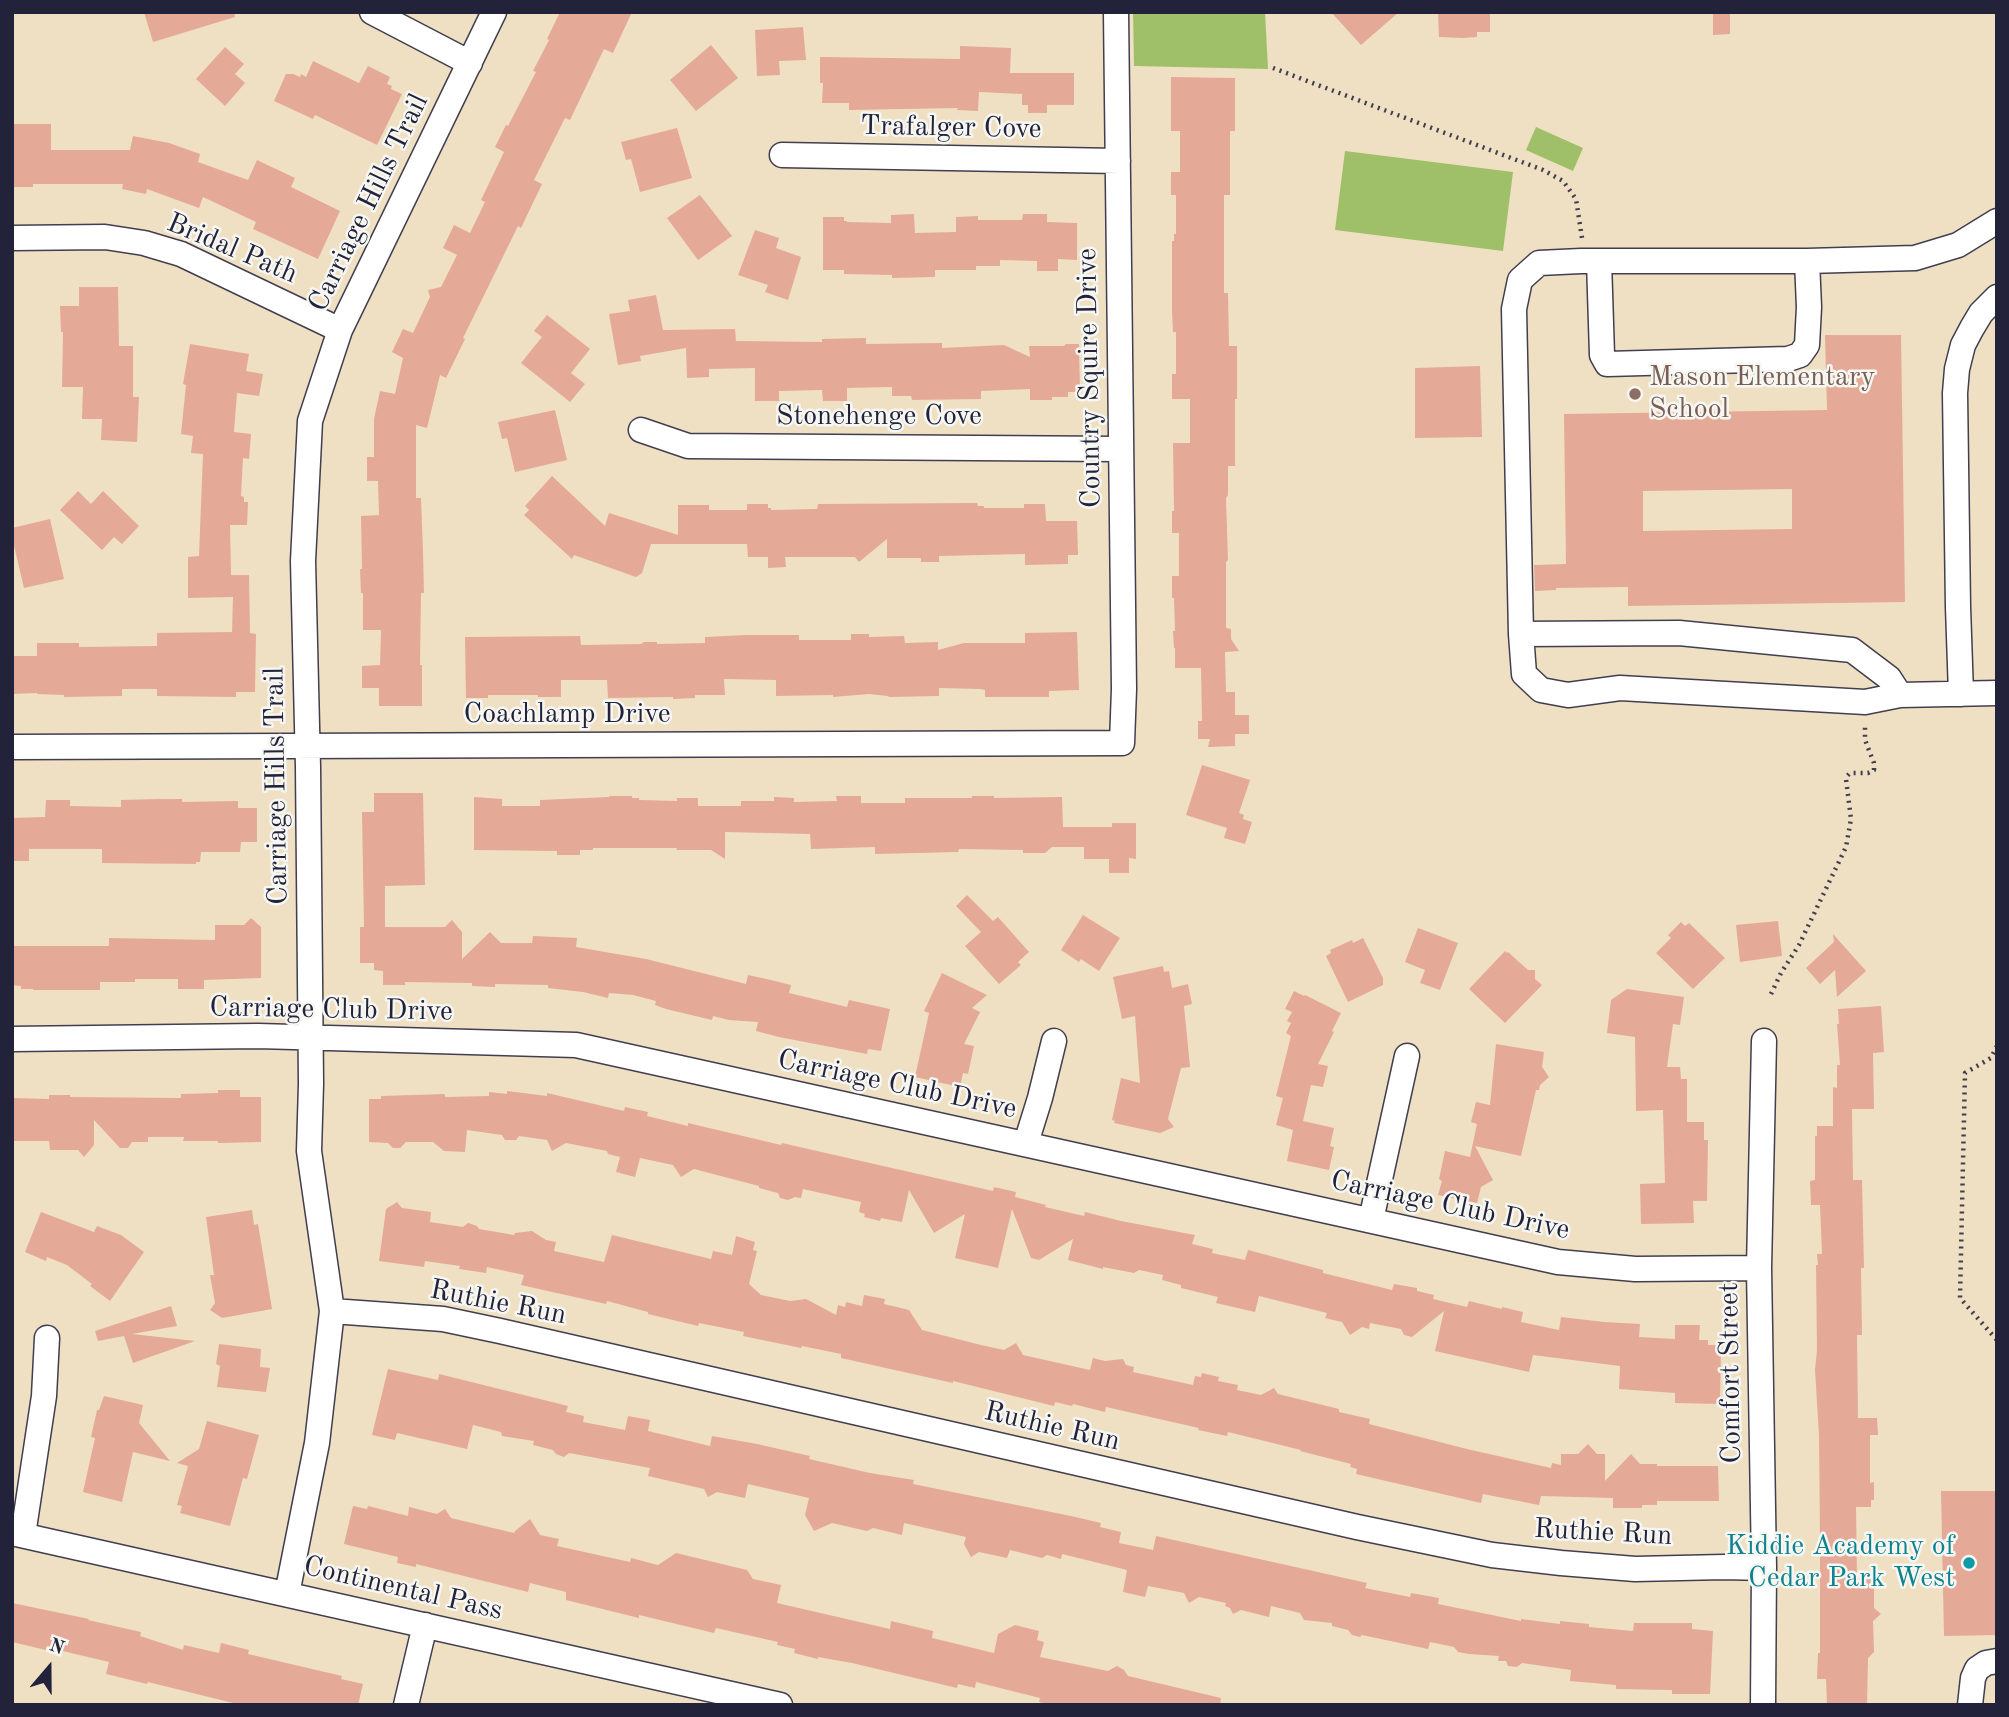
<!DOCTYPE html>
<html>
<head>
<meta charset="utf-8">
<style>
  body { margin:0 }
  #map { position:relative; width:2009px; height:1717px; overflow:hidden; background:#efe0c3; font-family:"Old Standard TT",serif }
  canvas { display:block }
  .frame { position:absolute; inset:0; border:14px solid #22223b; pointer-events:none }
  .north { position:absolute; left:14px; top:1633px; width:70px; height:70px; -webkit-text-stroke:5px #f6f6f2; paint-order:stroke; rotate:20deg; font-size:19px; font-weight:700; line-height:28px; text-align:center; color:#22223b }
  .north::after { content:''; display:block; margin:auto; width:24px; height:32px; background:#22223b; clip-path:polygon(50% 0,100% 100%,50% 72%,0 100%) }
</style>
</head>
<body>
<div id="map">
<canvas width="2009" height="1717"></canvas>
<div class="frame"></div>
<div class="north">N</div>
</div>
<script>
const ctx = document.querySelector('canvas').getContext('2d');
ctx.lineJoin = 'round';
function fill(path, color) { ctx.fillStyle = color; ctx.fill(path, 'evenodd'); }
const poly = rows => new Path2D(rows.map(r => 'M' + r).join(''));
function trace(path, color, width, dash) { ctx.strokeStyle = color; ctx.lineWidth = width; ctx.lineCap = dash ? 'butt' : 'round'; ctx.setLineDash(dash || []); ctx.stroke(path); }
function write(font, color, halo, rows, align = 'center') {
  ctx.font = font + ' "Old Standard TT",serif'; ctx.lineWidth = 5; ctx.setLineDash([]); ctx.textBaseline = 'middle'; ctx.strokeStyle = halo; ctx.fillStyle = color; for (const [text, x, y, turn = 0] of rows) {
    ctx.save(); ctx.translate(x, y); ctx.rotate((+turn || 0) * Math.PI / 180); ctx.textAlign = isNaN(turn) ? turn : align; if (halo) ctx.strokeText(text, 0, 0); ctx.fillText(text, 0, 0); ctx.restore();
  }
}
const green = poly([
  [1133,12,1265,12,1268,69,1134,66],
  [1536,127,1583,148,1573,171,1526,150],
  [1345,151,1513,172,1503,251,1335,230]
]);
const building = poly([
  [144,12,234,12,235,17,153,42],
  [560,12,632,12,613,53,604,49,570,120,565,118,534,180,542,184,521,228,518,226,463,338,465,339,446,378,440,375,427,428,416,425,416,498,421,498,423,552,424,593,421,593,420,665,422,665,422,706,379,706,379,688,362,688,362,666,380,665,381,630,363,630,363,593,361,593,360,569,362,569,361,516,379,515,378,481,367,481,367,457,374,457,374,419,380,391,395,394,403,358,392,352,403,329,413,333,430,297,428,290,441,287,457,255,443,248,454,225,470,233,485,202,481,200,504,152,495,147,506,125,508,126,536,72,533,71,549,40,547,39],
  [1331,12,1399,12,1361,45],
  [1438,12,1490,12,1490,32,1477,32,1477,37,1463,38,1439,37],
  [1713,12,1730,12,1730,34,1713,35],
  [803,27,806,60,779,61,780,75,757,76,755,30],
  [711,45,738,78,696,111,670,80],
  [960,46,1011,48,1010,73,1074,73,1074,105,1047,105,1047,113,1028,113,1028,105,1022,105,1022,94,979,92,978,111,957,110,958,108,849,110,849,103,822,103,823,83,820,83,820,57,960,59],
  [225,47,244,64,235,74,245,83,225,106,196,79],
  [313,61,359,83,368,66,390,77,387,84,392,86,391,89,402,94,377,145,315,115,313,119,274,101,286,74,293,74,300,77,301,74,306,77],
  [1171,77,1235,78,1235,131,1230,131,1230,195,1224,195,1224,293,1228,293,1229,346,1237,346,1237,399,1235,399,1235,466,1228,466,1228,495,1226,498,1228,560,1226,562,1226,628,1231,629,1231,639,1239,651,1225,652,1226,692,1235,692,1235,715,1249,715,1249,734,1235,734,1235,746,1208,747,1210,739,1198,739,1198,721,1202,721,1201,668,1175,668,1175,648,1174,648,1173,631,1175,631,1174,598,1172,598,1172,576,1179,576,1179,533,1172,533,1172,511,1174,511,1173,443,1190,443,1190,399,1172,399,1172,374,1176,374,1176,332,1173,332,1172,312,1172,241,1174,241,1174,234,1176,234,1176,195,1171,195,1171,172,1180,172,1180,131,1171,131],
  [12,124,51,124,51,150,130,150,133,136,169,143,200,154,198,162,248,180,257,160,295,178,291,187,340,211,318,259,253,229,256,222,203,197,199,208,147,189,146,194,122,189,123,184,33,184,33,187,12,187],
  [677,128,692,178,640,192,631,159,626,160,621,142],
  [700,195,732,236,698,260,667,218],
  [914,214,915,233,956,232,956,217,978,216,978,220,1022,220,1023,214,1047,214,1047,222,1077,223,1077,260,1058,259,1058,271,1037,271,1037,261,1000,260,1000,266,976,266,976,270,935,270,935,277,892,278,892,275,844,274,844,270,823,270,823,217,844,217,844,221,847,221,847,222,891,223,891,215],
  [755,230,779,238,776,248,801,257,788,300,765,292,768,285,738,275],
  [79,287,118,287,119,346,133,346,133,397,139,397,137,442,101,440,102,419,82,419,83,387,62,387,63,332,61,332,60,306,79,306],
  [656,295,663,330,735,329,736,341,822,342,822,339,866,338,866,344,942,343,942,348,1004,345,1030,357,1029,346,1064,346,1066,344,1079,344,1080,392,1068,392,1068,397,1052,397,1052,400,1030,400,1030,389,981,391,981,399,912,400,911,396,892,396,892,387,847,388,847,401,823,401,822,390,779,391,779,401,755,401,755,368,709,369,709,377,687,378,686,348,640,356,641,361,618,365,609,314,630,311,628,300],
  [547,315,590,349,571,373,585,384,570,402,521,363,542,337,534,331],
  [1825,335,1901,335,1905,602,1628,606,1628,587,1556,588,1556,590,1535,591,1534,565,1566,564,1564,414,1827,410],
  [1792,489,1792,529,1643,531,1643,491],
  [190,344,249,354,246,371,263,374,259,396,237,393,234,432,251,434,249,459,243,458,241,496,244,497,244,502,248,502,247,525,230,525,231,575,249,575,250,633,256,634,255,692,236,692,236,697,157,696,157,689,122,689,122,696,64,697,64,695,37,694,37,693,12,694,12,656,37,656,37,643,79,643,79,647,157,646,157,633,232,632,233,597,188,598,188,557,199,556,203,454,191,453,193,436,181,434,186,385,183,384],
  [1480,366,1482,437,1415,438,1415,368],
  [555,410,567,460,515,472,507,438,502,439,498,422],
  [552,476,605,526,609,513,678,535,678,505,709,505,709,510,747,510,747,504,768,504,768,508,771,508,771,510,817,509,818,504,977,503,978,506,984,506,984,508,1024,508,1024,504,1045,504,1046,521,1077,521,1078,555,1068,555,1068,564,1025,565,1025,554,939,556,939,562,921,562,921,558,887,558,887,539,859,562,855,557,785,557,786,567,768,568,768,557,748,557,747,544,651,544,642,573,636,577,574,555,572,559,524,515,529,510,525,506],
  [78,491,91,504,103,491,139,526,122,544,114,537,102,550,60,510],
  [50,519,64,579,24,588,12,537,12,528],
  [1077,632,1079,690,1049,691,1049,697,985,697,985,690,980,689,939,688,939,696,889,697,888,696,869,694,833,697,833,695,776,696,776,680,724,679,725,695,695,695,695,698,673,699,673,697,608,698,607,680,561,680,561,697,538,697,538,695,488,695,488,698,466,698,465,637,580,636,581,645,641,644,644,642,657,642,657,644,705,643,705,637,746,635,799,635,799,640,851,640,851,634,869,634,869,637,904,636,905,643,938,642,938,650,964,643,1025,643,1025,633],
  [1202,765,1250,780,1239,813,1244,815,1243,819,1252,822,1245,844,1224,838,1227,828,1186,815],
  [374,793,423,793,425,885,385,886,385,927,445,927,452,920,462,932,462,959,490,932,501,943,532,943,533,936,577,938,576,947,646,959,746,984,748,975,771,980,791,985,789,993,847,1007,849,1000,890,1009,881,1051,868,1049,867,1054,779,1037,756,1031,758,1022,729,1020,713,1016,712,1020,666,1009,655,1005,656,1001,633,995,609,993,608,998,583,992,548,988,548,985,495,984,495,987,472,986,472,983,405,982,405,985,383,985,383,971,374,970,374,963,360,963,360,927,364,927,362,812,374,812],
  [609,796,632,796,632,798,639,798,639,800,677,801,677,798,698,798,698,806,741,806,741,801,774,801,774,797,794,798,794,802,837,801,836,796,861,796,861,803,905,803,905,798,972,798,972,796,994,796,994,798,1062,797,1063,827,1112,827,1112,823,1136,823,1136,859,1129,858,1129,873,1109,873,1109,859,1084,859,1084,847,1052,847,1045,853,1023,853,1023,850,959,849,958,852,875,854,875,847,811,849,810,834,725,832,725,859,711,850,676,850,677,848,593,848,593,850,580,850,580,855,557,855,557,851,474,850,474,797,502,799,502,806,540,806,540,800,609,797],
  [159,799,182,799,182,802,238,801,238,808,257,808,257,842,241,842,240,852,201,852,200,862,196,862,196,864,102,863,102,849,29,849,29,861,12,861,12,818,45,817,46,800,70,800,70,806,121,807,121,800],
  [967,895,993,921,998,917,1029,952,1018,962,1021,965,999,984,965,946,981,932,956,906],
  [1083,915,1120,938,1099,971,1081,959,1079,962,1061,950],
  [251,918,261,927,261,978,204,980,204,989,178,989,178,979,135,979,135,982,100,982,100,990,33,990,33,989,21,989,21,986,12,985,12,946,109,946,109,938,215,940,215,925,244,925],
  [1778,921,1782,956,1740,962,1736,925],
  [1681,922,1685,926,1689,923,1725,958,1693,989,1656,953,1671,938,1668,935],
  [1418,928,1458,943,1440,990,1420,983,1425,970,1405,962],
  [1833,934,1866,971,1837,997,1835,970,1820,984,1806,968,1834,942],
  [1363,938,1383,978,1383,985,1348,1002,1326,956,1331,953,1330,950,1352,940,1353,943],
  [1505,951,1507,953,1508,952,1528,970,1535,970,1535,979,1542,985,1505,1023,1469,989],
  [1163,966,1164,972,1169,971,1172,988,1188,984,1192,1004,1184,1006,1190,1067,1181,1068,1168,1119,1174,1127,1160,1133,1114,1123,1115,1121,1112,1120,1121,1078,1140,1083,1135,1016,1122,1019,1113,977],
  [942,973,987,995,972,1008,980,1012,964,1044,974,1046,968,1074,963,1073,960,1087,915,1077,929,1013,924,1011],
  [1627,989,1684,997,1680,1025,1673,1024,1667,1067,1680,1067,1681,1079,1687,1079,1687,1122,1704,1122,1704,1140,1708,1140,1707,1201,1693,1201,1694,1223,1641,1224,1640,1184,1665,1183,1663,1110,1636,1111,1635,1037,1607,1033,1611,1000],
  [1294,991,1304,996,1305,995,1341,1013,1332,1031,1334,1032,1318,1064,1328,1066,1323,1087,1311,1085,1303,1121,1334,1128,1330,1146,1334,1147,1329,1170,1287,1161,1293,1130,1276,1125,1283,1098,1276,1096,1291,1036,1286,1033,1291,1023,1287,1021,1292,1012,1285,1009],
  [1881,1006,1884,1052,1873,1053,1874,1109,1852,1109,1853,1180,1862,1180,1864,1268,1861,1268,1862,1335,1857,1335,1858,1418,1877,1418,1878,1435,1870,1435,1870,1483,1874,1482,1874,1500,1871,1500,1871,1507,1856,1507,1857,1579,1874,1579,1874,1608,1881,1614,1873,1621,1874,1652,1868,1658,1867,1705,1827,1705,1826,1679,1817,1679,1818,1653,1820,1653,1820,1539,1819,1435,1815,1370,1817,1350,1816,1265,1818,1265,1817,1254,1822,1254,1820,1205,1811,1205,1810,1181,1815,1180,1815,1136,1817,1136,1817,1126,1833,1126,1833,1087,1837,1088,1837,1065,1840,1065,1837,1024,1839,1024,1838,1009],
  [1496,1044,1544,1052,1542,1067,1549,1077,1540,1085,1539,1090,1536,1090,1521,1156,1475,1146,1493,1180,1481,1187,1477,1203,1438,1195,1442,1181,1439,1179,1445,1151,1470,1157,1477,1124,1471,1122,1476,1102,1490,1105],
  [218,1090,240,1090,240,1097,261,1097,261,1142,218,1143,218,1141,183,1141,184,1137,148,1137,148,1142,132,1142,128,1148,120,1148,94,1120,94,1145,84,1157,78,1150,50,1150,49,1141,12,1141,12,1098,49,1099,49,1095,70,1095,70,1097,181,1098,181,1094,218,1093],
  [507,1091,547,1096,547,1093,624,1111,625,1107,648,1112,647,1116,688,1126,688,1123,781,1145,782,1143,993,1191,994,1187,1016,1192,1015,1197,1046,1205,1045,1207,1084,1216,1085,1212,1121,1221,1195,1235,1192,1244,1213,1249,1212,1253,1245,1260,1248,1250,1323,1270,1323,1273,1392,1290,1394,1284,1417,1288,1417,1291,1434,1295,1433,1299,1467,1307,1469,1301,1502,1309,1502,1307,1523,1312,1521,1322,1559,1330,1561,1317,1604,1322,1640,1324,1639,1337,1675,1339,1675,1325,1700,1325,1699,1340,1708,1340,1708,1345,1721,1345,1720,1404,1675,1403,1675,1393,1619,1389,1620,1366,1533,1355,1529,1372,1435,1351,1444,1311,1412,1337,1404,1335,1401,1329,1370,1323,1369,1329,1362,1327,1350,1335,1342,1322,1325,1318,1327,1313,1259,1296,1255,1312,1216,1303,1218,1297,1181,1288,1181,1285,1162,1280,1163,1275,1139,1270,1134,1273,1103,1267,1103,1269,1068,1260,1073,1239,1039,1260,1031,1258,1012,1209,998,1268,955,1258,965,1214,934,1233,909,1190,902,1222,881,1218,880,1221,864,1217,865,1214,859,1212,861,1202,803,1189,801,1198,795,1197,788,1200,780,1198,778,1193,759,1188,759,1186,694,1169,681,1177,673,1165,640,1158,635,1177,616,1172,620,1157,608,1154,607,1151,566,1143,552,1151,547,1140,519,1136,516,1140,505,1140,502,1135,467,1130,465,1152,444,1151,433,1142,406,1142,400,1148,393,1148,388,1143,369,1142,369,1099,381,1099,381,1096,445,1094,445,1097,489,1096,489,1092,507,1094],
  [397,1202,402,1208,431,1212,430,1222,463,1227,468,1223,477,1226,479,1229,514,1235,515,1233,532,1231,546,1240,556,1242,554,1251,604,1262,612,1235,711,1259,713,1251,732,1255,736,1236,755,1242,753,1250,757,1251,749,1284,761,1295,790,1301,806,1299,836,1315,838,1305,845,1307,846,1302,862,1306,864,1295,885,1299,884,1304,909,1310,922,1330,981,1345,1004,1350,1016,1343,1023,1355,1090,1370,1093,1358,1105,1361,1123,1359,1126,1365,1134,1367,1133,1372,1193,1385,1195,1376,1201,1377,1202,1373,1219,1377,1218,1381,1238,1385,1237,1390,1261,1395,1274,1388,1278,1394,1339,1409,1339,1412,1370,1419,1369,1424,1467,1449,1551,1468,1552,1463,1561,1465,1561,1454,1578,1454,1588,1444,1597,1454,1605,1454,1605,1481,1631,1454,1640,1464,1657,1464,1657,1466,1718,1466,1719,1501,1657,1501,1657,1505,1642,1505,1642,1508,1613,1508,1613,1498,1541,1496,1539,1505,1483,1494,1481,1503,1356,1474,1357,1469,1350,1467,1351,1464,1300,1451,1301,1450,1228,1432,1227,1436,1198,1430,1199,1428,1106,1407,1105,1412,1073,1404,1072,1406,1055,1402,1054,1406,953,1381,953,1383,841,1358,841,1354,802,1346,801,1348,743,1336,744,1332,699,1323,698,1326,648,1314,648,1312,607,1301,606,1304,521,1285,524,1275,487,1267,486,1273,459,1269,460,1266,425,1261,424,1267,379,1261,386,1209],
  [252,1210,254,1225,258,1224,272,1309,222,1318,210,1310,215,1303,210,1275,214,1275,206,1217],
  [41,1212,94,1232,97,1226,121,1235,144,1252,110,1301,90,1286,92,1284,67,1265,47,1257,46,1261,25,1252],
  [171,1306,177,1326,132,1334,195,1341,133,1363,124,1336,98,1341,95,1331],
  [219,1344,261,1349,260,1367,270,1368,266,1392,217,1387,220,1366,216,1364],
  [388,1369,438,1380,439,1374,568,1406,566,1412,584,1416,583,1422,625,1430,628,1416,650,1420,648,1431,710,1446,712,1436,757,1444,810,1456,809,1459,870,1473,914,1480,913,1484,1071,1516,1101,1523,1100,1527,1121,1532,1119,1543,1153,1550,1156,1536,1367,1583,1365,1588,1410,1597,1411,1593,1439,1598,1438,1604,1521,1621,1521,1619,1560,1624,1560,1621,1589,1624,1589,1627,1633,1631,1634,1623,1692,1623,1692,1629,1713,1631,1710,1694,1672,1694,1672,1690,1616,1689,1616,1685,1570,1681,1571,1670,1522,1663,1517,1667,1508,1666,1506,1661,1498,1661,1499,1656,1469,1654,1458,1652,1454,1647,1430,1642,1428,1649,1362,1635,1360,1637,1352,1635,1348,1630,1332,1626,1332,1623,1304,1620,1300,1613,1271,1606,1269,1617,1241,1610,1233,1614,1230,1608,1225,1606,1226,1603,1199,1597,1189,1603,1184,1593,1148,1586,1145,1597,1123,1592,1127,1570,1062,1554,1061,1559,1047,1555,1042,1558,1010,1550,1007,1558,979,1552,971,1557,964,1544,966,1537,904,1523,902,1535,873,1528,867,1531,832,1523,814,1531,805,1515,809,1498,748,1484,745,1498,717,1492,708,1497,704,1489,648,1476,650,1468,575,1454,569,1453,564,1457,556,1454,553,1450,533,1445,534,1441,502,1436,501,1432,473,1425,467,1449,397,1433,395,1440,372,1435],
  [104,1396,143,1405,139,1423,170,1461,133,1452,122,1502,83,1492,95,1438,91,1437,97,1410,99,1410],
  [207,1421,259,1435,247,1479,243,1478,230,1526,180,1513,182,1506,177,1505,188,1466,177,1463,199,1449],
  [1941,1491,1997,1491,1997,1635,1944,1636],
  [353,1506,367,1509,368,1506,408,1516,409,1507,437,1514,445,1509,451,1518,514,1533,515,1531,530,1519,540,1535,559,1539,557,1546,630,1562,631,1558,658,1565,676,1553,747,1570,753,1579,781,1585,777,1603,890,1629,891,1621,933,1631,932,1638,994,1653,998,1634,1015,1625,1039,1631,1037,1640,1044,1642,1040,1657,1108,1671,1117,1666,1124,1670,1128,1676,1221,1698,1220,1705,1052,1705,1039,1702,1040,1698,976,1682,975,1688,958,1684,957,1688,852,1663,818,1657,818,1659,794,1653,795,1649,777,1645,778,1642,716,1628,714,1633,639,1615,639,1618,566,1600,566,1592,530,1583,528,1592,416,1564,416,1567,397,1563,398,1557,344,1544],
  [12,1603,89,1619,88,1620,141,1632,140,1636,183,1650,184,1645,219,1653,221,1643,249,1650,248,1654,342,1676,341,1679,363,1684,358,1705,241,1705,148,1682,147,1684,106,1674,109,1662,46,1647,46,1650,12,1642]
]);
const path = poly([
  [1273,68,1543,170,1563,181,1576,199,1582,238],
  [1771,994,1781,973,1799,945,1846,847,1851,819,1846,779,1847,776,1850,773,1868,773,1874,770,1874,763,1865,740,1865,724],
  [1997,1046,1991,1058,1965,1073,1960,1298,1997,1340]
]);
const minor = poly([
  [372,12,470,63],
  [782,155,1118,161],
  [1997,221,1958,245,1915,258,1807,261,1581,261,1539,263,1520,280,1514,309,1521,634,1524,674,1541,690,1568,695,1620,688,1865,702,1900,695,1997,693],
  [12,238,105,237,144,243,181,254,340,330],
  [1599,261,1602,355,1607,364,1788,359,1800,355,1807,345,1809,307,1807,261],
  [641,430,688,446,1120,449],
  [1521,634,1679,633,1852,650,1889,678,1900,695],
  [1961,694,1958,607,1955,393,1957,369,1963,345,1972,328,1981,313,1997,297],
  [12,747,1122,743,1124,689,1116,12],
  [12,1039,258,1036,576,1045,1558,1262,1635,1269,1759,1268],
  [1026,1143,1040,1098,1054,1041],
  [1371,1220,1407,1056],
  [332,1311,443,1319,500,1331,1357,1527,1492,1555,1561,1563,1635,1569,1724,1567,1764,1568],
  [12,1533,780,1705],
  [23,1535,44,1396,47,1338],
  [287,1594,317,1443,332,1311,309,1151,311,1084,308,767,303,561,310,421,340,330,494,12],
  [406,1705,425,1625],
  [1763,1705,1764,1568,1759,1268,1764,1041],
  [1970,1705,1973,1678,1977,1669,1986,1663,1997,1661]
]);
const markers = [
  [1635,394,7,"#8d6e63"],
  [1969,1563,7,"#0f9aa8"]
];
const streetNames = [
  ["Trafalger Cove",951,128,1],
  ["Carriage Hills Trail",369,203,-64],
  ["Bridal Path",232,249,23],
  ["Country Squire Drive",1090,378,-91],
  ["Stonehenge Cove",879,417],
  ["Coachlamp Drive",567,715],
  ["Carriage Hills Trail",277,786,-91],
  ["Carriage Club Drive",331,1010,1],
  ["Carriage Club Drive",897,1085,12],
  ["Carriage Club Drive",1450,1206,12],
  ["Ruthie Run",498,1303,11],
  ["Comfort Street",1731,1373,-91],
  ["Ruthie Run",1052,1427,13],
  ["Ruthie Run",1603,1533,3],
  ["Continental Pass",403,1589,13]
];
const educationNames = [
  ["Mason Elementary",1649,378],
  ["School",1649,410]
];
const cultureNames = [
  ["Kiddie Academy of",1955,1547],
  ["Cedar Park West",1955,1579]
];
fill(green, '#9fc069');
fill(building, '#e5a998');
trace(minor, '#413e4f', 27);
trace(path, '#413e4f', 4.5, [2, 5]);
trace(minor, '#fff', 24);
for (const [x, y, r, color] of markers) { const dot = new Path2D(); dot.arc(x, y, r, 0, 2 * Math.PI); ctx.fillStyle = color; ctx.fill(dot); trace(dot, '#f6f6f2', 2.5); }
write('28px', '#22223b', '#f6f6f2', streetNames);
write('28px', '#785e54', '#f6f6f2', educationNames, 'left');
write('28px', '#0d838f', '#f6f6f2', cultureNames, 'right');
</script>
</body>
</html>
